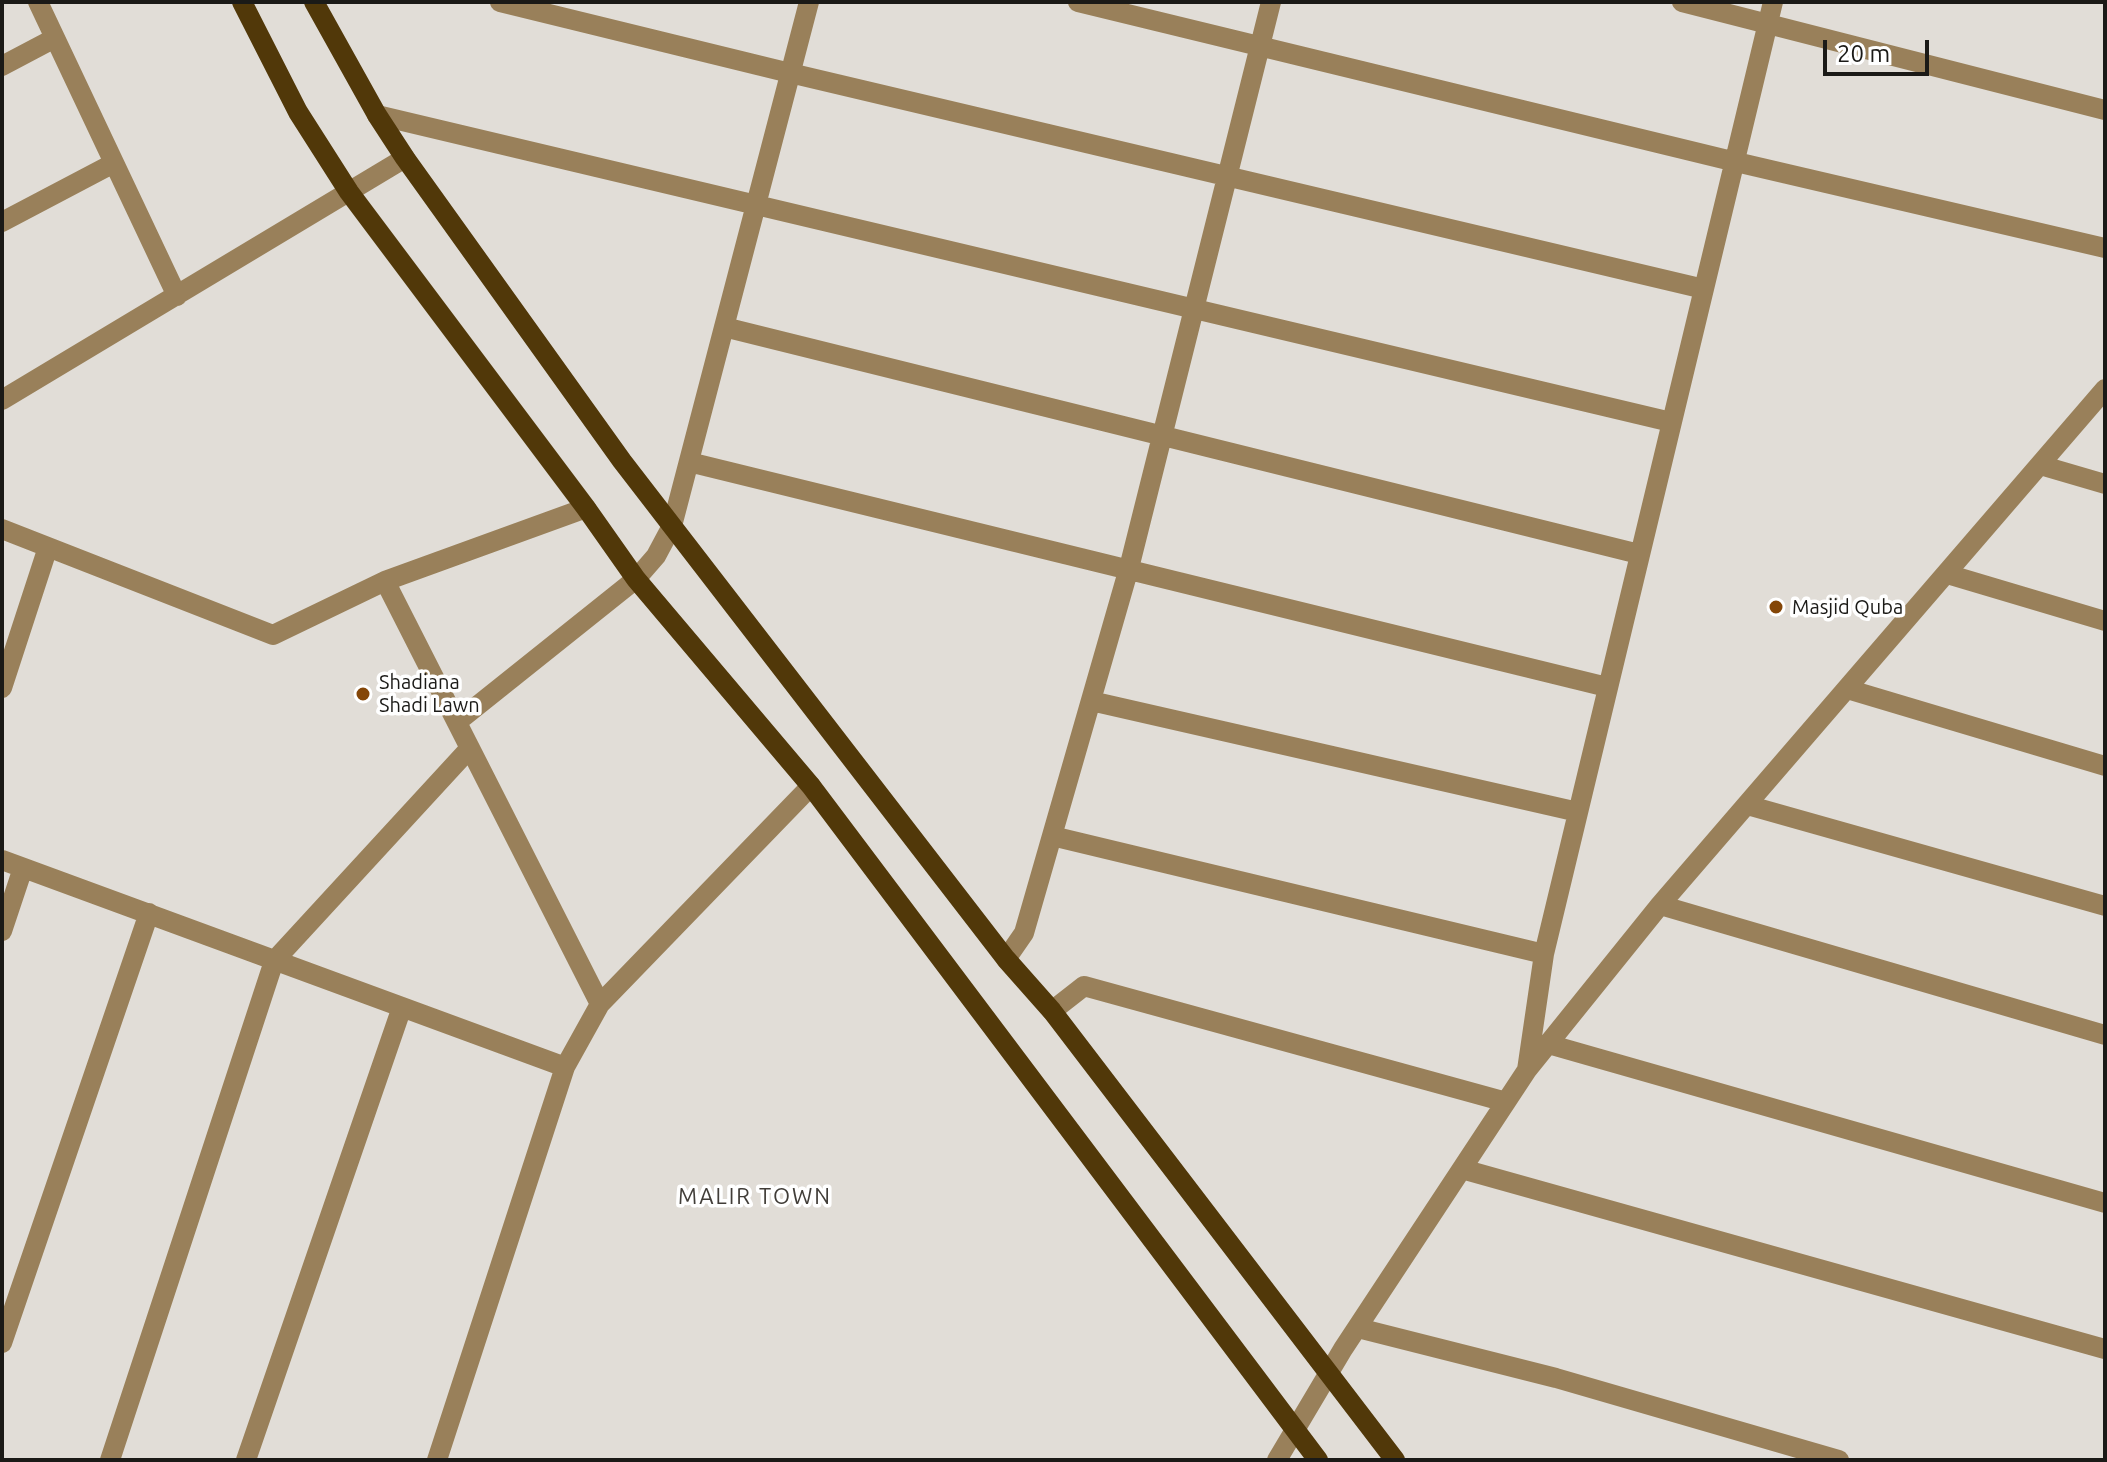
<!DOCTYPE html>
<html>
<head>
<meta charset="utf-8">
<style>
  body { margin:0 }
  #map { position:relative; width:2107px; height:1462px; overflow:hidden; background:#e1ddd7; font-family:Ubuntu,sans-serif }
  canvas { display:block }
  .frame { position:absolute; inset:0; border:4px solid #1b1a17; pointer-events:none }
  .scale { position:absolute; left:1823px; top:40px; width:106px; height:36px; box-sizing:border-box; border:4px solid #1b1a17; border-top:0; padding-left:10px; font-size:24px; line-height:28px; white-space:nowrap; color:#1b1a17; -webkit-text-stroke:6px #fff; paint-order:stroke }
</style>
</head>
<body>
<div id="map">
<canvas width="2107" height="1462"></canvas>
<div class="frame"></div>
<div class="scale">20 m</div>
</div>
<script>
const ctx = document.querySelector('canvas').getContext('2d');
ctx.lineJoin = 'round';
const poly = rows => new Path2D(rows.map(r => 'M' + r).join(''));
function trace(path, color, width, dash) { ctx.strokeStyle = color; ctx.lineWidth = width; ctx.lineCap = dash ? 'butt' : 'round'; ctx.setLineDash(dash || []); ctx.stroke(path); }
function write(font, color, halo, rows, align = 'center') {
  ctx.font = font + ' Ubuntu,sans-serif'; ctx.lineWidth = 7; ctx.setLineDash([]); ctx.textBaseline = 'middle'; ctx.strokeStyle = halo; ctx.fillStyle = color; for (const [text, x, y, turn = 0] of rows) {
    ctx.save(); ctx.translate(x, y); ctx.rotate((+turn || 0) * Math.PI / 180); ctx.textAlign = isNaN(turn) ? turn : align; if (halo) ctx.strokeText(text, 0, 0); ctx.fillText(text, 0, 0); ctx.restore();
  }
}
const minor = poly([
  [38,2,177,296],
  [500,2,790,73,1704,289],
  [1078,2,1736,162,2105,248],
  [1682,2,2105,110],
  [2,66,55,38],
  [377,115,1671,422],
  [2,222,114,163],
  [724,327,1639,554],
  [2,400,405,158],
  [689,462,1607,687],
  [2040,465,2105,484],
  [2,529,273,635,385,581,586,508],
  [1947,574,2105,621],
  [385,581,600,1004],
  [2,688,48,547],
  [1847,689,2105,766],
  [1091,701,1578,812],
  [457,722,636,579,656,556,672,526,809,2],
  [1747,805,2105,906],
  [1052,836,1544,954],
  [2,860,565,1067],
  [1660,905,2105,1035],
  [2,931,23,868],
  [1006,959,1024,933,1129,568,1271,2],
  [1052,1011,1084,986,1506,1102],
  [1548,1044,2105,1203],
  [1527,1070,1544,954,1773,2],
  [1462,1169,2105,1349],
  [1358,1328,1556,1378,1839,1460],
  [2,1343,149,913],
  [110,1460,274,961,470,748],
  [246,1460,402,1007],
  [437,1460,565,1067,600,1004,811,786],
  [1277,1460,1343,1349,1527,1070,1660,905,2105,389]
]);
const major = poly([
  [242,2,298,112,349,192,586,508,636,579,811,786,1318,1460],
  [314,2,377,115,405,158,622,461,1006,959,1052,1011,1395,1460]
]);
const markers = [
  [1776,607,8,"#844607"],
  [363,694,8,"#844607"]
];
const poiNames = [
  ["Masjid Quba",1792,607],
  ["Shadiana",379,682],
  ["Shadi Lawn",379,705]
];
const neighbourhoodNames = [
  ["MALIR TOWN",755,1197]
];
trace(minor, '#99805a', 20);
trace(major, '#513809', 20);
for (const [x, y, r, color] of markers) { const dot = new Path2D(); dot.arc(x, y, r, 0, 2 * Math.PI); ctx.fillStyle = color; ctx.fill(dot); trace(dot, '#fff', 3); }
write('20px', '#1b1a17', '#fff', poiNames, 'left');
ctx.letterSpacing = '2px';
write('22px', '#413d38', '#fff', neighbourhoodNames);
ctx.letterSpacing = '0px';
</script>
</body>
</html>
